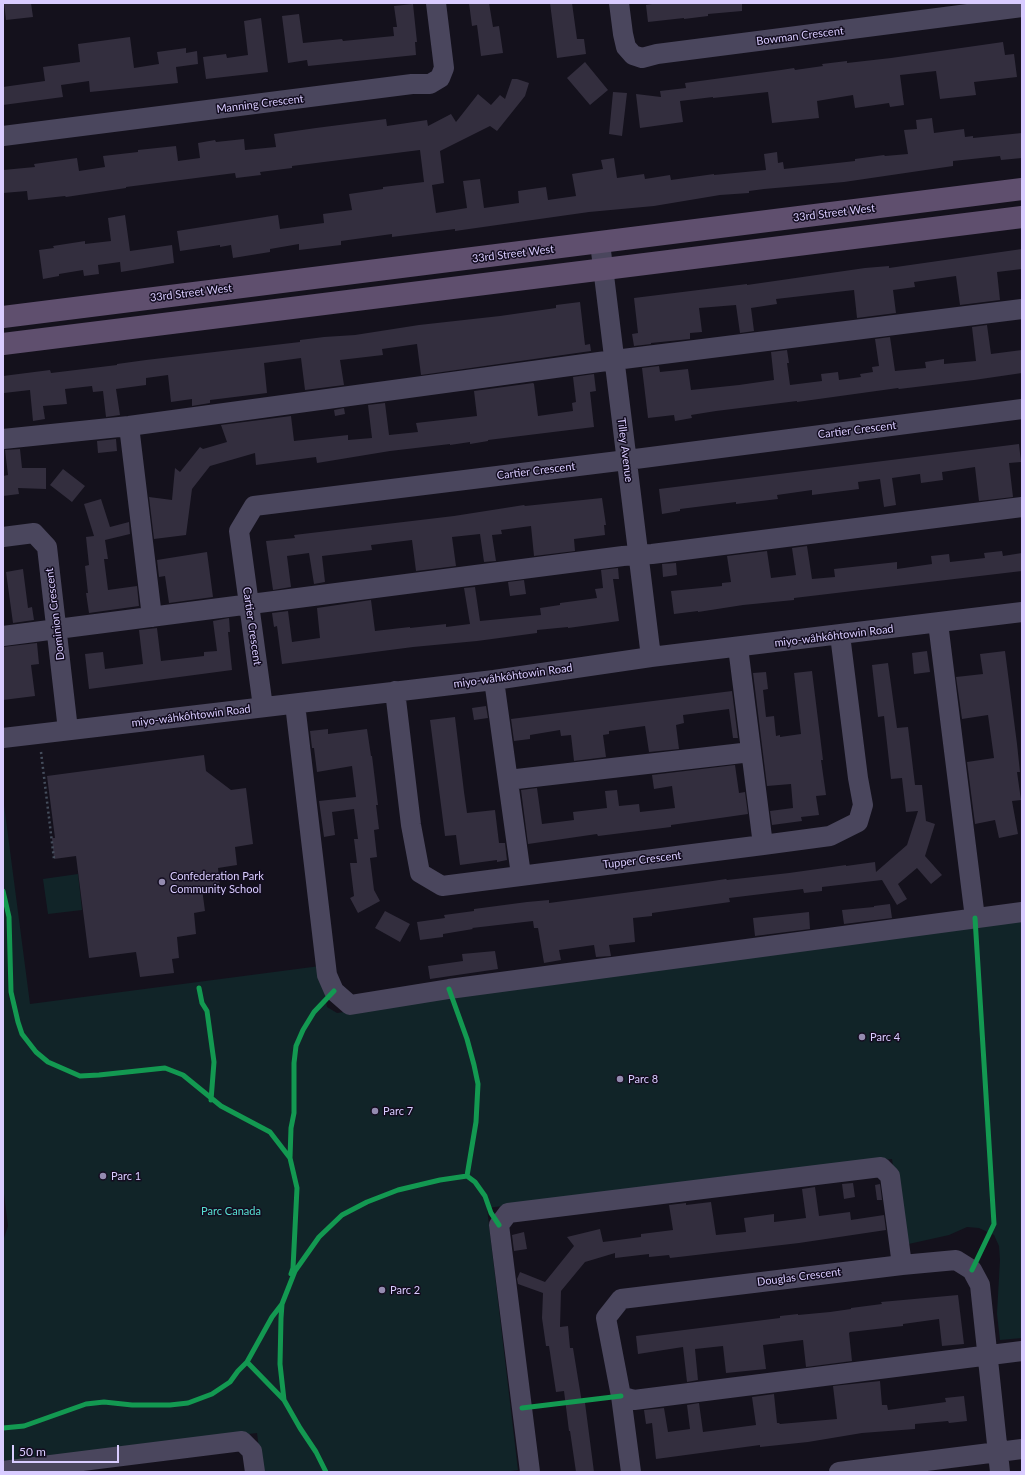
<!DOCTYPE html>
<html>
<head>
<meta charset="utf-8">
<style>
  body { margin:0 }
  #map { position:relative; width:1025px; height:1475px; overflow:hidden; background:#14111c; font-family:Lato,sans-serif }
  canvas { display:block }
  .frame { position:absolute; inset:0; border:4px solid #d9ccff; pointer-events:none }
  .scale { position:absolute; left:12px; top:1445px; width:107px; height:18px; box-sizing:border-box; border:2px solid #d9ccff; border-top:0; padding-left:5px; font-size:12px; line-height:14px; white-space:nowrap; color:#d9ccff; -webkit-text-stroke:3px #130d20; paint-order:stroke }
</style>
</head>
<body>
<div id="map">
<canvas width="1025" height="1475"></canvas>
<div class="frame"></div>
<div class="scale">50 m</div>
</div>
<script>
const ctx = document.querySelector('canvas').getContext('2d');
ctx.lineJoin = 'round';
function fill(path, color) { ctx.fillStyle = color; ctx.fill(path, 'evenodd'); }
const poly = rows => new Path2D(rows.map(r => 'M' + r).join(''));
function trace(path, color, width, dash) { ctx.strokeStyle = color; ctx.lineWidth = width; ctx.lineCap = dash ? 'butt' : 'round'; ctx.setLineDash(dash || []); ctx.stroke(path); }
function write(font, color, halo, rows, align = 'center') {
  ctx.font = font + ' Lato,sans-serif'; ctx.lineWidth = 3; ctx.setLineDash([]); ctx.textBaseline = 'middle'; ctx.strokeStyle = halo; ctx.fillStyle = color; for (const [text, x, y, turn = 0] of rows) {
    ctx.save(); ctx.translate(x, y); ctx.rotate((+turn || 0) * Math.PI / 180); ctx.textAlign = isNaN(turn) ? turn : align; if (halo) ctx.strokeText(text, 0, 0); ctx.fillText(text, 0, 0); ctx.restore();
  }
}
const green = poly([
  [3,797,30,1004,320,966,327,1007,337,1013,1022,919,1022,1338,1000,1340,997,1314,1000,1260,999,1246,994,1235,979,1228,967,1227,949,1235,904,1245,892,1159,487,1208,518,1470,503,1472,262,1472,257,1433,3,1463,3,1241,8,1226,3,1186],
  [78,874,82,910,48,914,43,879]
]);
const building = poly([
  [4,3,31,3,33,17,6,20],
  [469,3,489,3,493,27,499,26,503,53,481,56,477,25,472,26],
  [550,3,572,3,577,39,584,39,586,54,557,58],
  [658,3,742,3,742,11,708,14,708,16,684,19,684,18,648,22,646,5],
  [413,4,417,42,415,42,416,55,308,66,307,60,288,63,282,16,299,14,303,43,342,39,343,41,394,36,393,27,397,27,394,6],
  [261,18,268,72,206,79,203,57,226,54,227,58,248,55,244,21],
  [130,37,134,68,159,64,157,52,186,48,186,53,197,51,198,64,176,67,178,83,90,92,89,81,61,85,63,97,3,105,3,87,45,81,43,67,80,62,78,44],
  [1003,42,1005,55,1014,54,1017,77,974,82,976,95,940,99,936,71,900,75,904,105,890,107,889,103,855,108,853,95,817,101,819,118,772,123,768,92,713,98,713,97,680,101,683,122,640,128,636,94,661,97,660,91,686,88,685,83,781,70,794,68,795,70,823,66,822,64,847,61,847,63,891,58],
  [585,62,608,90,590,105,567,78],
  [512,79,517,79,529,83,525,96,497,131,490,126,440,151,444,183,432,185,436,213,467,208,463,181,480,179,484,208,519,203,518,191,546,187,548,200,576,196,572,174,603,169,601,160,614,158,617,178,644,174,645,179,670,175,671,180,714,174,714,175,766,170,764,154,777,152,778,163,783,162,784,169,855,161,855,159,884,155,885,156,908,154,904,130,917,129,916,120,932,118,934,133,964,129,965,137,973,136,973,138,1022,133,1022,158,1001,160,1000,156,953,161,953,166,844,182,764,189,749,191,749,193,720,195,654,206,589,212,455,231,455,229,392,237,392,234,341,241,341,245,299,250,299,244,270,249,270,252,233,258,231,245,220,247,220,245,180,251,177,231,278,215,280,229,324,223,323,214,352,210,349,194,383,189,383,187,424,182,420,150,292,166,292,168,260,172,261,175,236,178,235,173,126,187,126,188,66,197,65,196,28,200,27,191,3,193,3,170,35,167,34,164,77,158,79,171,105,167,103,156,138,152,138,150,176,146,178,161,200,158,198,143,215,140,216,142,244,139,245,150,276,147,274,134,316,128,386,119,387,126,427,120,428,126,451,114,456,122,478,94,491,105,500,95,505,99],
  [613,92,627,93,622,136,609,134],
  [125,215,130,251,172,245,174,263,121,272,120,262,98,265,99,274,84,276,83,270,59,274,59,276,43,279,39,250,54,248,53,246,85,241,85,244,111,241,108,218],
  [1022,249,1022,269,997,272,1000,300,960,305,956,276,914,282,915,287,893,290,896,313,857,318,854,290,776,299,777,304,751,308,754,331,740,333,736,305,699,308,702,332,690,333,690,339,651,343,651,344,634,346,632,334,638,333,634,298,747,284,747,285,865,268,889,266,889,268],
  [580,302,585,345,590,344,591,351,421,375,417,344,382,349,383,355,340,360,344,385,305,390,301,358,264,363,267,393,210,400,210,403,192,406,192,399,171,402,168,375,146,378,146,385,116,389,120,415,106,417,103,391,93,392,92,386,65,389,67,404,43,406,45,419,33,421,30,390,4,393,3,376,50,370,51,373,117,365,117,364,146,360,300,342,300,340,324,337,355,335,419,325,500,316,556,308,556,305],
  [987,325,991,354,1022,350,1022,373,974,380,899,389,898,388,797,402,797,401,716,411,691,415,692,418,675,421,674,415,648,418,642,368,659,366,660,372,688,369,691,390,739,385,774,380,771,352,787,350,789,363,787,363,790,385,822,381,821,374,838,372,839,380,861,377,860,374,873,372,872,367,879,366,875,339,890,337,895,371,926,368,925,362,944,359,944,364,976,361,972,327],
  [594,374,596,391,590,392,594,427,488,440,488,441,470,444,470,442,450,445,450,444,390,451,317,463,316,457,256,465,255,453,210,466,192,489,186,535,154,539,149,497,172,500,175,468,180,472,200,447,203,449,227,442,221,425,291,416,294,441,348,435,348,440,372,438,368,405,385,403,389,435,418,432,416,423,477,416,474,391,533,383,534,384,538,416,573,411,572,403,576,402,573,377],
  [344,408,345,414,335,416,334,410],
  [116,439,117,451,98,453,97,441],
  [1019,444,1021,462,1009,463,1013,497,979,501,975,467,942,472,943,480,921,483,920,474,892,478,896,505,884,507,880,479,858,482,859,489,812,495,812,490,777,495,778,499,736,504,736,502,680,509,680,511,662,514,659,489],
  [20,449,22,468,46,468,46,489,18,488,19,494,3,496,3,476,8,475,5,450],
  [63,469,85,486,72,502,50,485],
  [602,498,606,525,604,525,605,535,574,539,575,551,534,556,531,526,501,530,502,534,492,535,496,561,484,562,480,534,452,537,456,566,416,571,412,540,371,545,372,550,322,556,325,582,314,584,309,553,287,556,291,587,273,590,266,541,295,538,294,535,454,516,524,505,525,506],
  [101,499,110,527,129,522,130,534,105,540,108,559,104,559,108,590,137,586,139,606,89,613,86,593,88,593,85,566,89,565,86,537,94,536,84,504],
  [807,546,812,579,835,577,834,569,897,562,897,569,932,564,931,556,949,554,950,562,985,558,984,553,1002,551,1003,556,1022,553,1022,571,794,598,794,600,743,605,698,612,698,611,674,614,671,591,722,586,722,583,731,582,727,556,767,551,771,578,796,575,792,548],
  [207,552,213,597,169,603,165,576,159,577,157,560],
  [676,563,677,575,663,577,662,564],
  [618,568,619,579,613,579,619,621,568,628,568,627,537,630,537,633,477,641,413,647,282,664,277,626,274,627,272,613,288,611,292,642,320,638,317,608,371,600,375,631,410,627,410,628,446,624,446,627,470,624,464,588,475,587,480,621,541,615,540,608,560,605,560,603,597,598,595,589,603,588,601,570],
  [23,569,28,608,32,607,34,620,13,623,6,572],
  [524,580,526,594,510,596,508,582],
  [229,618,230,632,228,632,232,670,89,689,85,654,103,652,105,669,143,664,139,630,157,628,161,661,204,656,204,652,217,651,213,621],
  [37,643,39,664,31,665,35,696,3,700,3,647],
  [927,651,930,672,914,674,912,653],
  [1005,651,1017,744,1020,772,1017,772,1021,800,1012,801,1018,834,999,838,995,820,975,824,967,762,994,758,988,715,962,719,956,677,983,674,980,654],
  [888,663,897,728,908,727,915,785,922,785,926,821,935,824,925,856,942,875,931,884,917,868,898,884,907,899,897,905,882,880,822,887,822,891,804,893,803,889,729,898,730,902,652,913,652,916,633,918,635,942,609,945,611,956,596,957,594,945,559,950,561,960,544,963,538,928,534,928,533,921,472,928,473,929,443,934,443,937,420,940,417,922,445,918,444,915,474,911,474,909,527,902,549,900,549,903,706,882,726,879,727,880,789,873,846,865,846,866,875,862,876,872,907,845,918,811,906,812,902,778,891,779,884,716,878,717,872,665],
  [812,671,823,760,821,760,826,795,816,796,819,815,801,817,802,821,772,825,770,811,793,808,791,784,767,786,753,673,766,672,768,689,763,690,766,717,774,716,776,736,780,735,780,737,801,734,794,673],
  [732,691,738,738,733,738,729,709,683,715,684,723,676,725,679,749,649,752,645,726,609,731,609,734,603,735,606,757,574,761,571,735,561,736,560,730,530,735,530,739,514,741,511,719],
  [486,706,488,718,474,720,472,708],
  [455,717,464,792,467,813,495,810,499,843,505,843,507,860,497,862,497,860,460,865,456,835,445,836,430,720],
  [328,729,328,734,367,729,371,756,372,756,378,805,376,805,379,829,374,830,377,857,370,858,374,890,380,901,358,913,350,898,354,896,350,863,357,863,354,839,358,839,354,809,332,812,335,835,324,837,319,801,356,797,352,766,317,772,314,748,312,748,310,731],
  [204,755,206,771,231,790,246,788,253,844,235,847,237,865,218,868,220,887,202,889,205,911,194,913,196,934,177,937,179,958,172,959,174,973,140,977,136,952,89,958,76,856,54,859,52,838,55,838,47,776],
  [735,765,739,793,745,792,748,814,671,825,671,827,598,836,597,834,528,844,521,790,537,788,542,824,574,820,573,812,607,808,605,791,617,790,619,806,639,804,640,812,675,808,672,786,654,789,652,775],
  [890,904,892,918,844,924,842,910,874,907,874,906],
  [385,911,410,924,400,942,375,928],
  [809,912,810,929,755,936,753,918],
  [495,951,498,969,430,979,428,966,463,961,462,954],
  [853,1183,855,1197,844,1199,842,1184],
  [880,1184,882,1200,877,1200,875,1185],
  [815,1187,819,1216,850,1212,851,1220,884,1215,886,1230,799,1243,670,1258,669,1255,649,1257,649,1254,615,1258,615,1253,585,1262,561,1291,560,1327,568,1326,570,1348,573,1348,582,1403,585,1403,594,1472,576,1472,570,1431,569,1431,564,1391,556,1392,549,1346,546,1346,542,1318,543,1293,518,1284,517,1279,520,1272,545,1282,574,1246,567,1237,600,1229,603,1242,641,1237,641,1234,673,1230,669,1205,686,1203,686,1205,711,1202,716,1235,746,1232,744,1218,774,1214,774,1222,806,1218,802,1189],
  [524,1232,527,1249,514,1251,512,1235],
  [958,1295,964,1344,942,1346,939,1319,903,1324,903,1326,850,1332,849,1333,852,1361,806,1367,803,1340,763,1345,766,1369,726,1373,723,1346,695,1349,698,1380,687,1382,683,1347,638,1354,636,1336,780,1318,780,1316,798,1314,798,1315,830,1312,851,1309,851,1308,882,1304,881,1302],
  [880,1381,882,1405,887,1405,888,1410,946,1402,945,1398,964,1396,967,1421,949,1423,948,1421,915,1424,915,1429,862,1433,808,1442,760,1447,760,1445,656,1459,652,1423,646,1424,644,1410,664,1408,668,1432,690,1429,687,1405,699,1403,703,1432,756,1425,752,1397,774,1394,777,1423,779,1423,780,1424,837,1419,833,1386]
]);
const path = poly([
  [41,752,54,859]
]);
const minor = poly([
  [619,3,623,34,626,47,633,55,642,58,657,54,1022,7],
  [3,136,412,84,430,84,440,78,444,68,436,3],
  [600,243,651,657],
  [129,426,152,617],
  [3,439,129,426,599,362,1022,309],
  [3,537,34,533,47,547,68,730],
  [938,623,975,918],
  [3,636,623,556,652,554,1022,507],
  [738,647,763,845],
  [494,680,521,875],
  [395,691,411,825,420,873,442,886,763,845,830,836,858,822,863,805,858,778,840,635],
  [295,704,327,975,334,991,350,1005,449,989,1022,912],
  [263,707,239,531,254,506,643,458,1022,409],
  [3,738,494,680,651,657,1022,612],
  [508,780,751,752],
  [621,1396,634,1400,1022,1351],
  [3,1471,242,1441,252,1451,255,1472],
  [530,1472,499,1225,508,1213,881,1167,890,1176,902,1265],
  [631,1472,621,1396,606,1318,621,1299,902,1265,956,1260,972,1270,980,1285,1000,1472],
  [839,1472,1022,1449]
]);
const major = poly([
  [3,317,1022,189],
  [3,344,1022,217]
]);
const cycleway = poly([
  [3,891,9,917,11,992,18,1022,22,1034,36,1052,48,1062,80,1076,99,1075,165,1068,183,1075,221,1106,270,1132,290,1158,297,1188,293,1268,291,1274],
  [199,988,202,1003,207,1011,214,1062,211,1100],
  [449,989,467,1039,474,1065,478,1084,476,1122,467,1176],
  [290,1158,291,1128,294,1113,294,1063,296,1046,303,1030,314,1012,334,991],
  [972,1270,994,1224,975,918],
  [282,1304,281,1318,280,1364,284,1400,300,1428,316,1452,326,1472],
  [247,1362,284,1400],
  [522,1408,621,1396],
  [3,1428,24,1426,86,1404,104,1402,132,1405,170,1405,188,1403,212,1394,230,1382,238,1371,247,1362,272,1317,282,1304,295,1271,319,1237,342,1215,367,1202,398,1190,440,1180,467,1176,475,1182,485,1196,491,1213,499,1225]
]);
const markers = [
  [162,882,4,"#948bb0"],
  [862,1037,4,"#948bb0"],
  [620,1079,4,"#948bb0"],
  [375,1111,4,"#948bb0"],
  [103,1176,4,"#948bb0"],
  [382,1290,4,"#948bb0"]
];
const streetNames = [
  ["Bowman Crescent",800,36,-7],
  ["Manning Crescent",260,104,-7],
  ["33rd Street West",834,213,-7],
  ["33rd Street West",513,254,-7],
  ["33rd Street West",191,293,-7],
  ["Cartier Crescent",857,430,-7],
  ["Tilley Avenue",625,450,83],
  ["Cartier Crescent",536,471,-7],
  ["Dominion Crescent",55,614,-97],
  ["Cartier Crescent",252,626,82],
  ["miyo-wâhkôhtowin Road",834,636,-7],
  ["miyo-wâhkôhtowin Road",513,676,-8],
  ["miyo-wâhkôhtowin Road",191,716,-7],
  ["Tupper Crescent",642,860,-7],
  ["Douglas Crescent",799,1277,-7]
];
const poiNames = [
  ["Confederation Park",170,876],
  ["Community School",170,889],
  ["Parc 4",870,1037],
  ["Parc 8",628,1079],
  ["Parc 7",383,1111],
  ["Parc 1",111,1176],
  ["Parc 2",390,1290]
];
const parkNames = [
  ["Parc Canada",231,1211]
];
fill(green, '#112428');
fill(building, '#332e3e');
trace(path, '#454e5d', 2.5, [2, 3]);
trace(minor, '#4a465d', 20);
trace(major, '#5f4f6e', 22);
trace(cycleway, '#139951', 5);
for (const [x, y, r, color] of markers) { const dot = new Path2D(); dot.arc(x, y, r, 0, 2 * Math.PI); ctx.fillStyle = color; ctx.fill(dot); trace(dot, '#130d20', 1.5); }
write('11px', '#d9ccff', '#130d20', streetNames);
write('11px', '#d9ccff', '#130d20', poiNames, 'left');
write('11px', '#57e0d1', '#130d20', parkNames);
</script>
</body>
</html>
